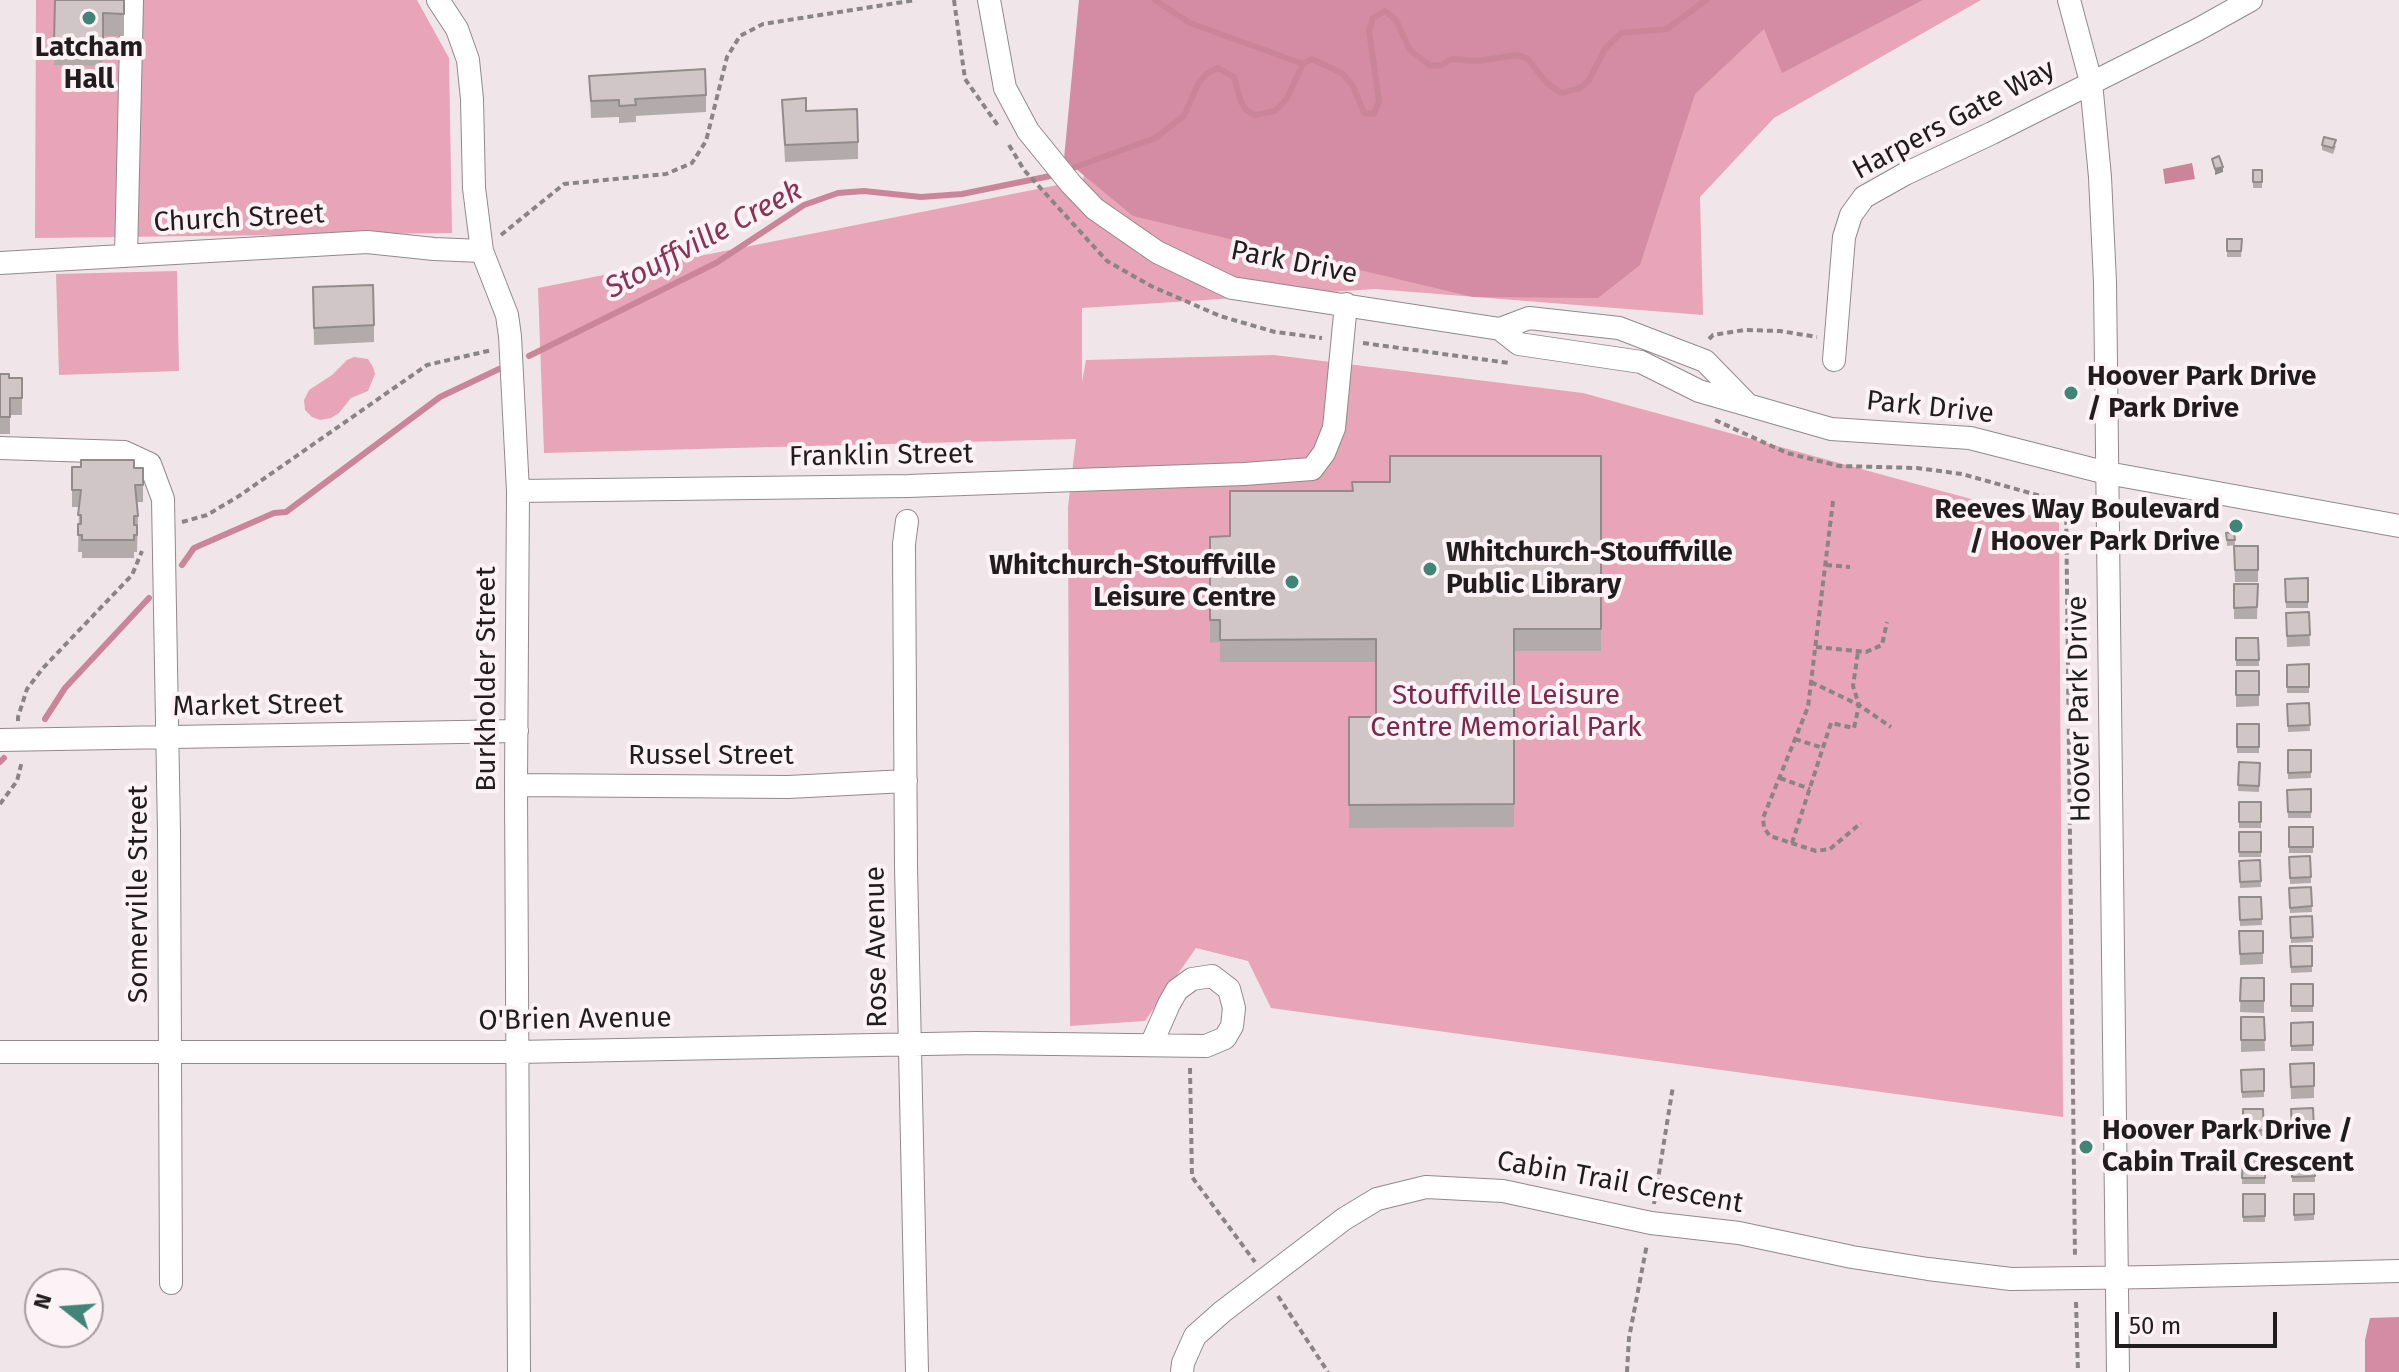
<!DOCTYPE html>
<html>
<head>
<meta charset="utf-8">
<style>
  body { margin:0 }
  #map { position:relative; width:2399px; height:1372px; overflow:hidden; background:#f0e6e9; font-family:"Fira Sans",sans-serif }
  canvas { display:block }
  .north { position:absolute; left:24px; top:1268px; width:80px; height:80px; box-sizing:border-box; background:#fdf3f6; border:2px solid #a59da0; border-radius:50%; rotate:287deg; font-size:22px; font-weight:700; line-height:32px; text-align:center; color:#211d1e }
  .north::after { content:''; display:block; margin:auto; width:28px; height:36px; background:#418577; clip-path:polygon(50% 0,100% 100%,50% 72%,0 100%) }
  .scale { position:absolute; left:2115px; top:1312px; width:162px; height:36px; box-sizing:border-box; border:4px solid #211d1e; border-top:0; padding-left:10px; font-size:24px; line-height:28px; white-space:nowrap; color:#211d1e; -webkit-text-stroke:6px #fdf3f6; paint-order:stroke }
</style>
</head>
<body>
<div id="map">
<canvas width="2399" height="1372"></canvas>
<div class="north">N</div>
<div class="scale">50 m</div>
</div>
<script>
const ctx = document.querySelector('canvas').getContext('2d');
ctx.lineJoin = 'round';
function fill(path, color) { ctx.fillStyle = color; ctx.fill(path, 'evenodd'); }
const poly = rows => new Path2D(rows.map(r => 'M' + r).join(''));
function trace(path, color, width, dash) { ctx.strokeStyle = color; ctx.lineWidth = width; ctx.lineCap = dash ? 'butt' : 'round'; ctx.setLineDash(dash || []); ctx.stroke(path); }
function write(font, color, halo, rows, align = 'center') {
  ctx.font = font + ' "Fira Sans",sans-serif'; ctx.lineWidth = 8; ctx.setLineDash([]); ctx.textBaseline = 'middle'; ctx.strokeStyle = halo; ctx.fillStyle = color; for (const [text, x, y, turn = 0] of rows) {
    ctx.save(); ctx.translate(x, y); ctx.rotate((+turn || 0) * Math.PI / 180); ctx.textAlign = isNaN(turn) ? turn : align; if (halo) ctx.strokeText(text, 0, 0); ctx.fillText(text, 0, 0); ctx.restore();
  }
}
const green = poly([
  [36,0,417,0,449,58,452,233,35,238],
  [1114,0,1981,0,1774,118,1700,197,1703,315,1375,289,1082,308,1082,382,1086,360,1274,355,1583,393,2059,523,2063,1117,1271,1008,1248,961,1196,948,1145,1021,1070,1026,1068,507,1076,439,544,453,538,288,1083,180],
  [177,271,179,371,59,375,56,274],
  [354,357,368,359,373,367,375,374,368,391,351,398,339,413,331,418,320,420,312,417,305,410,304,400,309,390,332,375,347,360]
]);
const forest = poly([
  [1079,0,1923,0,1782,73,1764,29,1695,94,1640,265,1598,298,1473,297,1133,216,1064,159],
  [2399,1317,2399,1372,2365,1372,2365,1340,2370,1318]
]);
const water = poly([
  [2192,163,2195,179,2165,184,2163,169]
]);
const stream = poly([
  [1155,0,1190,23,1303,64],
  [1065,171,1155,138,1184,116,1198,84,1206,74,1218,68,1234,77,1241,102,1246,110,1255,115,1275,111,1286,100,1303,64,1312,59,1342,73,1353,86,1364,113,1374,114,1379,101,1369,30,1373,18,1385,11,1396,20,1410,50,1430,66,1442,65,1452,59,1477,61,1518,55,1528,59,1546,82,1561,93,1580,88,1589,80,1605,49,1621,33,1667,29,1706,0],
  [529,356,716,263,804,205,838,193,864,191,921,197,962,194,1055,175],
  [182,565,194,548,274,513,286,512,440,397,499,369],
  [45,719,65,688,149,598],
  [0,762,4,758]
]);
const path = poly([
  [954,0,965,79,999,127],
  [1009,145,1024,170,1107,261,1151,286,1220,316,1275,332,1322,338],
  [501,235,564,184,666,174,692,163,706,141,727,57,740,36,763,24,916,0],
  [1709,339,1713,335,1744,330,1780,331,1817,337],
  [1363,343,1509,363],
  [1715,420,1787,453,1839,466,1917,468,1962,474,2066,503,2075,1257],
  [1833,501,1808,707,1763,818,1764,828,1770,836,1816,851,1830,849,1861,823],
  [182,522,207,515,239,496,427,365,492,350],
  [1826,565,1850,567],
  [1816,647,1866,652,1882,645,1887,622],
  [1811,682,1859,705,1891,727],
  [18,721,18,717,27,689,43,668,132,575,142,551],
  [1795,739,1823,748],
  [1780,778,1810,789],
  [0,804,17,781,22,761],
  [1792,843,1831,723,1854,728,1859,705,1853,686,1858,652],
  [1190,1068,1192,1177,1255,1262],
  [1654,1204,1673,1086],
  [1278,1296,1328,1372],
  [2076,1302,2078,1372],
  [1627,1372,1629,1338,1647,1244]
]);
const minor = poly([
  [438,0,457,29,468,60,472,99,474,188,482,251,507,315,510,336,518,491,516,785,519,1372],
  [989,0,1005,88,1028,131,1071,184,1095,209,1157,252,1232,288,1500,329,1519,344,1641,362,1699,391,1831,429,1970,438,2107,473,2399,526],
  [2069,0,2091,82,2100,177,2105,282,2118,1372],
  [126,256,132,0],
  [0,263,367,242,434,249,482,251],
  [1500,329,1529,318,1619,328,1705,361,1746,403],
  [1834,360,1844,237,1851,215,1864,197,1905,174,1992,133,2197,30,2251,0],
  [0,448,124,452,150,464,163,499,169,832,171,1283],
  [518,491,908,486,1244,474,1312,469,1324,453,1334,428,1346,304],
  [907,521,904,544,906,866,917,1372],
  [0,740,517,731],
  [516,785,788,787,906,781],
  [0,1052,517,1052,977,1043,1206,1046,1225,1038,1232,1026,1234,1008,1229,989,1212,976,1192,979,1177,990,1169,1004,1151,1045],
  [1182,1372,1183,1363,1195,1336,1222,1312,1344,1219,1377,1199,1426,1187,1503,1191,1651,1223,1739,1233,1852,1257,1928,1269,2011,1279,2154,1277,2399,1271]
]);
const wall = poly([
  [55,0,124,0,124,36,103,36,103,66,54,65],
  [589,76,706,95,706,112,636,116,636,122,619,123,619,117,591,118],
  [782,100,806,111,858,142,858,159,785,162],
  [2322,145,2336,146,2333,154,2322,150],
  [2253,170,2262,170,2262,188,2253,188],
  [2227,239,2242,239,2241,257,2227,257],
  [313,287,374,325,374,342,314,345],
  [0,374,9,378,22,378,22,415,10,415,10,434,0,434],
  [1601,456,1601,651,1514,651,1514,827,1349,828,1349,717,1376,717,1376,662,1220,662,1220,642,1210,643,1210,537,1230,536,1390,482],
  [72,467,143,468,143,502,137,502,138,516,137,552,134,552,134,558,82,558,82,552,78,552,79,507,72,507],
  [2234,532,2235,545,2227,546,2226,533],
  [2234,546,2258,546,2258,582,2235,582],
  [2308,578,2308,608,2286,608,2285,579],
  [2234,584,2258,584,2257,619,2234,619],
  [2309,612,2310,646,2287,647,2286,613],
  [2236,638,2258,638,2259,666,2236,666],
  [2309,664,2309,693,2287,693,2287,665],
  [2236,671,2259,695,2259,706,2236,707],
  [2309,703,2310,731,2288,732,2287,704],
  [2237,724,2259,724,2259,753,2237,753],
  [2288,750,2311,750,2311,778,2288,779],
  [2239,762,2260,763,2259,792,2238,791],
  [2311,789,2311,818,2288,818,2287,790],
  [2239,802,2261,802,2261,828,2239,828],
  [2289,827,2313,827,2313,853,2289,853],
  [2239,832,2261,832,2261,857,2239,857],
  [2310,856,2311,883,2290,884,2289,857],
  [2260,860,2261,887,2240,888,2239,861],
  [2311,887,2312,912,2290,913,2289,888],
  [2239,897,2261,897,2262,925,2240,926],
  [2312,916,2313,942,2291,943,2290,917],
  [2239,931,2263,931,2263,964,2240,965],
  [2290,946,2312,946,2312,972,2291,973],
  [2241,978,2264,978,2264,1013,2240,1012],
  [2291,984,2313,984,2313,1012,2291,1012],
  [2241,1017,2264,1017,2265,1051,2241,1052],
  [2313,1022,2313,1051,2291,1051,2291,1023],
  [2314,1063,2314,1098,2291,1099,2290,1064],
  [2264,1069,2264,1097,2242,1098,2241,1070],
  [2313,1108,2314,1136,2292,1137,2291,1109],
  [2243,1109,2263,1109,2264,1136,2243,1137],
  [2243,1155,2266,1155,2265,1184,2242,1184],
  [2292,1155,2314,1155,2315,1182,2292,1182],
  [2243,1194,2265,1194,2265,1222,2243,1222],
  [2294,1194,2314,1194,2314,1220,2294,1221]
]);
const shadedWall = poly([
  [2223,167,2223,172,2215,175,2215,169]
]);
const building = poly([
  [55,0,124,0,124,14,103,13,103,43,54,42,55,0],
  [705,69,706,95,635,99,636,105,619,106,619,100,591,101,589,76,705,69],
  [806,98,806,111,857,109,858,142,785,145,782,100,806,98],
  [2324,137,2336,140,2333,148,2322,145,2324,137],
  [2219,156,2223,167,2215,169,2212,159,2219,156],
  [2253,170,2262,170,2262,182,2253,182,2253,170],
  [2227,239,2242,239,2241,251,2227,251,2227,239],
  [373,285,374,325,314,328,313,287,373,285],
  [0,374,9,374,9,378,22,378,22,398,10,398,10,417,0,417,0,374],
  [1390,456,1601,456,1601,629,1514,629,1514,804,1349,805,1349,717,1376,717,1376,639,1220,640,1220,620,1210,620,1210,537,1230,536,1230,491,1353,491,1352,482,1390,482,1390,456],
  [81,460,134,460,134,468,143,468,143,485,135,485,138,516,134,516,134,525,137,525,137,535,134,535,134,540,82,540,82,535,78,535,78,524,81,524,81,515,78,515,81,490,72,490,72,467,81,467,81,460],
  [2234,532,2235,540,2227,540,2226,533,2234,532],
  [2234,546,2258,546,2258,570,2235,570,2234,546],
  [2308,578,2308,602,2286,602,2285,579,2308,578],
  [2234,584,2258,584,2257,607,2234,608,2234,584],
  [2309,612,2310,635,2287,636,2286,613,2309,612],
  [2236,638,2258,638,2259,660,2236,660,2236,638],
  [2309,664,2309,687,2287,687,2287,665,2309,664],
  [2236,671,2259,671,2259,695,2236,695,2236,671],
  [2309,703,2310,725,2288,726,2287,704,2309,703],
  [2237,724,2259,724,2259,747,2237,747,2237,724],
  [2288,750,2311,750,2311,772,2288,773,2288,750],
  [2239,762,2260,763,2259,786,2238,785,2239,762],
  [2311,789,2311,812,2288,812,2287,790,2311,789],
  [2239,802,2261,802,2261,822,2239,822,2239,802],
  [2289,827,2313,827,2313,847,2289,847,2289,827],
  [2239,832,2261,832,2261,852,2239,852,2239,832],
  [2310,856,2311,877,2290,878,2289,857,2310,856],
  [2260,860,2261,881,2240,882,2239,861,2260,860],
  [2311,887,2312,906,2290,908,2289,888,2311,887],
  [2239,897,2261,897,2262,919,2240,920,2239,897],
  [2312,916,2313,937,2291,938,2290,917,2312,916],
  [2239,931,2263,931,2263,953,2240,954,2239,931],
  [2290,946,2312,946,2312,966,2291,967,2290,946],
  [2241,978,2264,978,2264,1001,2240,1001,2241,978],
  [2291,984,2313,984,2313,1006,2291,1006,2291,984],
  [2241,1017,2264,1017,2265,1040,2241,1040,2241,1017],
  [2313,1022,2313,1045,2291,1046,2291,1023,2313,1022],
  [2314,1063,2314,1086,2291,1087,2290,1064,2314,1063],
  [2264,1069,2264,1091,2242,1092,2241,1070,2264,1069],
  [2313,1108,2314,1130,2292,1131,2291,1109,2313,1108],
  [2243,1109,2263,1109,2264,1130,2243,1131,2243,1109],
  [2243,1155,2266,1155,2265,1178,2242,1178,2243,1155],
  [2292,1155,2314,1155,2315,1176,2292,1177,2292,1155],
  [2243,1194,2265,1194,2265,1216,2243,1217,2243,1194],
  [2294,1194,2314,1194,2314,1214,2294,1215,2294,1194]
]);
const markers = [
  [89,18,8,"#418577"],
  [2071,393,8,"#418577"],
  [2236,526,8,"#418577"],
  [1430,569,8,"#418577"],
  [1292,582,8,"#418577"],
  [2086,1147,8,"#418577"]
];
const poiNames = [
  ["Latcham",89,48,"center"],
  ["Hall",89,80,"center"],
  ["Hoover Park Drive",2087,377],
  ["/ Park Drive",2087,409],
  ["Reeves Way Boulevard",2220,510,"right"],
  ["/ Hoover Park Drive",2220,542,"right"],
  ["Whitchurch-Stouffville",1446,553],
  ["Public Library",1446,585],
  ["Whitchurch-Stouffville",1276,566,"right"],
  ["Leisure Centre",1276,598,"right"],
  ["Hoover Park Drive /",2102,1131],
  ["Cabin Trail Crescent",2102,1163]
];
const streetNames = [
  ["Harpers Gate Way",1954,120,-28],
  ["Church Street",239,219,-3],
  ["Park Drive",1294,263,11],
  ["Park Drive",1930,408,6],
  ["Franklin Street",881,456,-1],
  ["Burkholder Street",487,679,-90],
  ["Market Street",258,706,-1],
  ["Hoover Park Drive",2080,709,-91],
  ["Russel Street",711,756],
  ["Somerville Street",139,894,-90],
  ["Rose Avenue",877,947,-91],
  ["O'Brien Avenue",575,1020,-1],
  ["Cabin Trail Crescent",1620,1183,10]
];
const parkNames = [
  ["Stouffville Leisure",1506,696],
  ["Centre Memorial Park",1506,728]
];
const waterNames = [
  ["Stouffville Creek",704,240,-28]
];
fill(green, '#e8a4b8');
fill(forest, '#d38ca3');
fill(water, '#cb859b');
trace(stream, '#cb859b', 6);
trace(minor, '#92898b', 24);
trace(path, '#8b8486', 4, [6, 4]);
trace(minor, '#fff', 22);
fill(wall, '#b3aaac');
fill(shadedWall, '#928b8c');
fill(building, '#d0c6c8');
trace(building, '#928b8c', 2);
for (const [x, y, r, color] of markers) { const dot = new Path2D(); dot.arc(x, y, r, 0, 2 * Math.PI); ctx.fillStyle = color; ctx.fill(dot); trace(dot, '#fdf3f6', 3); }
write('bold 28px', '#211d1e', '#fdf3f6', poiNames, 'left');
write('28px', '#211d1e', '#fdf3f6', streetNames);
write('28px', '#7c284a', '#fdf3f6', parkNames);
write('italic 30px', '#893454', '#fdf3f6', waterNames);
</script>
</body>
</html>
